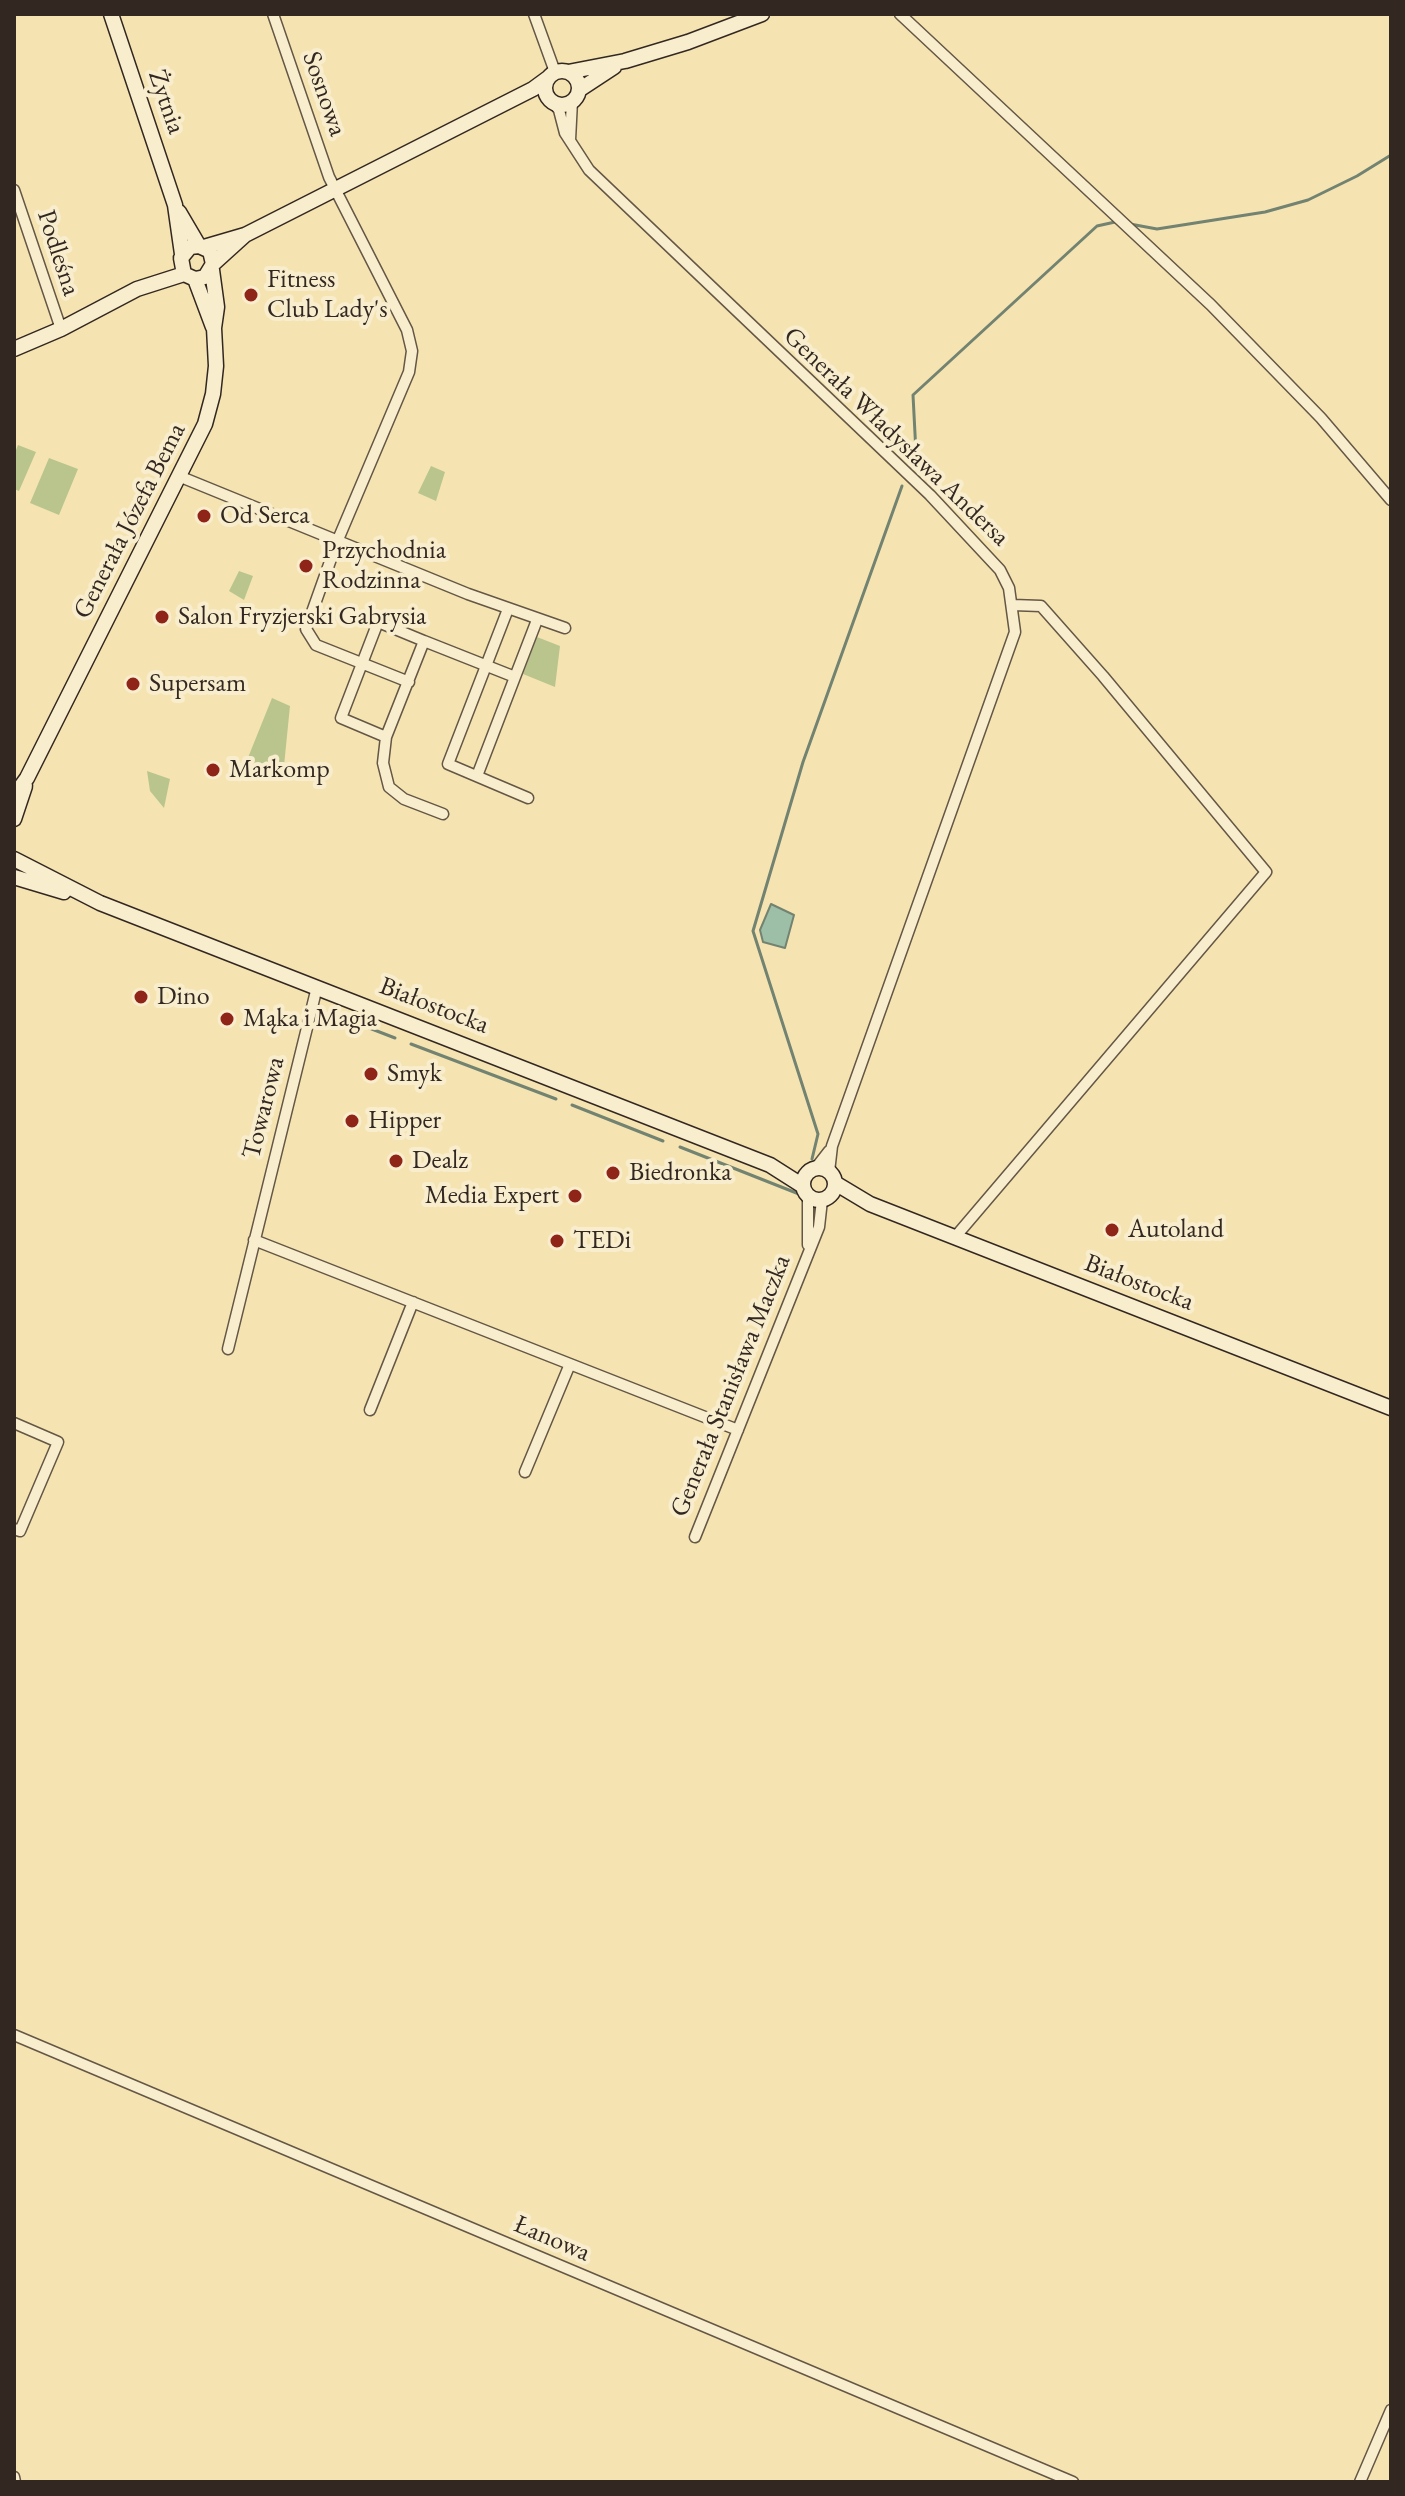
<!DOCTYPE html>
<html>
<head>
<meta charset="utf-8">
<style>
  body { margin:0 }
  #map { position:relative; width:1405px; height:2496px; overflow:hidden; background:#f5e4b2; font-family:"EB Garamond",serif }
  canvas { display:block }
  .frame { position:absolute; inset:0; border:16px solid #332821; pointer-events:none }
</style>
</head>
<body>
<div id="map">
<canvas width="1405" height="2496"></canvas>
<div class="frame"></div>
</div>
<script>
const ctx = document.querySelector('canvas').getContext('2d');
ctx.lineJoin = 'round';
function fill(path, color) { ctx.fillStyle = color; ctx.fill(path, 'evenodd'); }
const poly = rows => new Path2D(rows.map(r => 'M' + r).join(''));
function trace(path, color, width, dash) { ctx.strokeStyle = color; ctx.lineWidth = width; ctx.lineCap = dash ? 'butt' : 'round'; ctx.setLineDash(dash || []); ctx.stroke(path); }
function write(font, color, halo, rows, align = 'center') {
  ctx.font = font + ' "EB Garamond",serif'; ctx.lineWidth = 8; ctx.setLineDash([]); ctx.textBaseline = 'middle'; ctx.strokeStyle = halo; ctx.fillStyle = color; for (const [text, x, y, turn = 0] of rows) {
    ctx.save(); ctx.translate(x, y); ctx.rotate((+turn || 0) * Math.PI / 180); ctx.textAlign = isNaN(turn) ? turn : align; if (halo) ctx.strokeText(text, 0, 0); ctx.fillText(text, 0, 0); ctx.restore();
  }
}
const green = poly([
  [18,445,36,452,19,491,14,489,14,455],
  [49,458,78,469,59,515,30,503],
  [431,466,445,472,436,501,418,493],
  [239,571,253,576,244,600,229,591],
  [537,637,560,646,555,687,523,674],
  [272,698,290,706,283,776,243,770],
  [147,771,170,779,164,808,150,791]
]);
const water = poly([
  [771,904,794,915,785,948,763,942,760,930,771,904]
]);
const stream = poly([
  [1130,224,1157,229,1265,212,1308,200,1357,176,1391,155],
  [914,458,916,453,913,395,1097,226,1115,222],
  [333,1014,395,1038],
  [411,1044,556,1099],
  [572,1105,663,1141],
  [680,1147,799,1194],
  [812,1159,818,1134,753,931,803,762,902,486]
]);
const street = poly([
  [273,14,329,177,407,330,412,351,409,372,337,542,306,629,316,645,409,682],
  [534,14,555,72],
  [900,14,1211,305,1321,418,1391,500],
  [553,102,559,110,565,133,589,170,930,495,1000,570,1009,588,1015,632,832,1146,829,1172],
  [570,140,572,101],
  [14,190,61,329],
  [181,477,468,594,565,628],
  [508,609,448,764,528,798],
  [378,622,424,641,386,737,341,718,378,622],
  [424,641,515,677,477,776],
  [515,677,537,620],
  [386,737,383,763,389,787,404,799,443,814],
  [815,1169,829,1151],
  [808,1195,808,1245],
  [956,1236,1266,872,1103,676,1041,606,1013,605],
  [254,1240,738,1430],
  [228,1349,317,987],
  [370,1410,413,1302],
  [14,1423,58,1442,20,1531,14,1529],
  [525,1472,570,1364],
  [695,1537,819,1227,822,1200],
  [14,2035,1073,2482],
  [14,2477,15,2482],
  [1360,2482,1391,2410]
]);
const secondary = poly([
  [111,14,175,205,182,254],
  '545 88a17 17 0 1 1 34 0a17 17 0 1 1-34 0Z',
  [568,72,625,61,688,42,762,14],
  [579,90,614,67],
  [179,212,199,246],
  [204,247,245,235,533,89,548,78],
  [213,264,210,251,199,246,190,247,181,258,184,274,195,279,205,277,213,264,245,235],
  [195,279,213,327],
  [14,349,61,329,137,289,184,274],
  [14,796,27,778,205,424,213,394,216,366,214,328,217,307,212,270],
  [14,819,25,786],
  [14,859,100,903,770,1165,803,1186],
  [14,877,64,892],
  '803 1184a16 16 0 1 1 32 0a16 16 0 1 1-32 0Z',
  [835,1183,870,1204,1391,1408]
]);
const markers = [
  [251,295,8,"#8f2418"],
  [204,516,8,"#8f2418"],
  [306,566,8,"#8f2418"],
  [162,617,8,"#8f2418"],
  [133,684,8,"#8f2418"],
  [213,770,8,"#8f2418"],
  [141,997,8,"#8f2418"],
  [227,1019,8,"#8f2418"],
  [371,1074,8,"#8f2418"],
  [352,1121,8,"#8f2418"],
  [396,1161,8,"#8f2418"],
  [613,1173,8,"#8f2418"],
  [575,1196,8,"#8f2418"],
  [1112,1230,8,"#8f2418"],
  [557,1241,8,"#8f2418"]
];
const streetNames = [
  ["Sosnowa",324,94,71],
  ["Żytnia",166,102,71],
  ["Podleśna",58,253,72],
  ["Generała Władysława Andersa",896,437,44],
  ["Generała Józefa Bema",130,521,-63],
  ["Białostocka",434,1006,21],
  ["Towarowa",264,1108,-76],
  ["Białostocka",1139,1283,21],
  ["Generała Stanisława Maczka",731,1386,-68],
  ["Łanowa",552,2239,23]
];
const poiNames = [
  ["Fitness",267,280],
  ["Club Lady's",267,310],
  ["Od Serca",220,516],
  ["Przychodnia",322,551],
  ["Rodzinna",322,581],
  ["Salon Fryzjerski Gabrysia",178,617],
  ["Supersam",149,684],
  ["Markomp",229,770],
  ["Dino",157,997],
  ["Mąka i Magia",243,1019],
  ["Smyk",387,1074],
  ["Hipper",368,1121],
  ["Dealz",412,1161],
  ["Biedronka",629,1173],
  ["Media Expert",559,1196,"right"],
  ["Autoland",1128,1230],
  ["TEDi",573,1241]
];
fill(green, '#bac58e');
fill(water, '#9dbfa7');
trace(water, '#738371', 2);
trace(stream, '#738371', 3);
trace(street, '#645745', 13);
trace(secondary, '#332821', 17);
trace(street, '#f8edcd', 10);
trace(secondary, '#f8edcd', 14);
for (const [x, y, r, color] of markers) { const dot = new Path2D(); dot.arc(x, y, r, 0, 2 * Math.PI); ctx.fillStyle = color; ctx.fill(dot); trace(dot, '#f8edcd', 3); }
write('26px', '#332821', '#f8edcd', streetNames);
write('26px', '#332821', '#f8edcd', poiNames, 'left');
</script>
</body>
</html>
